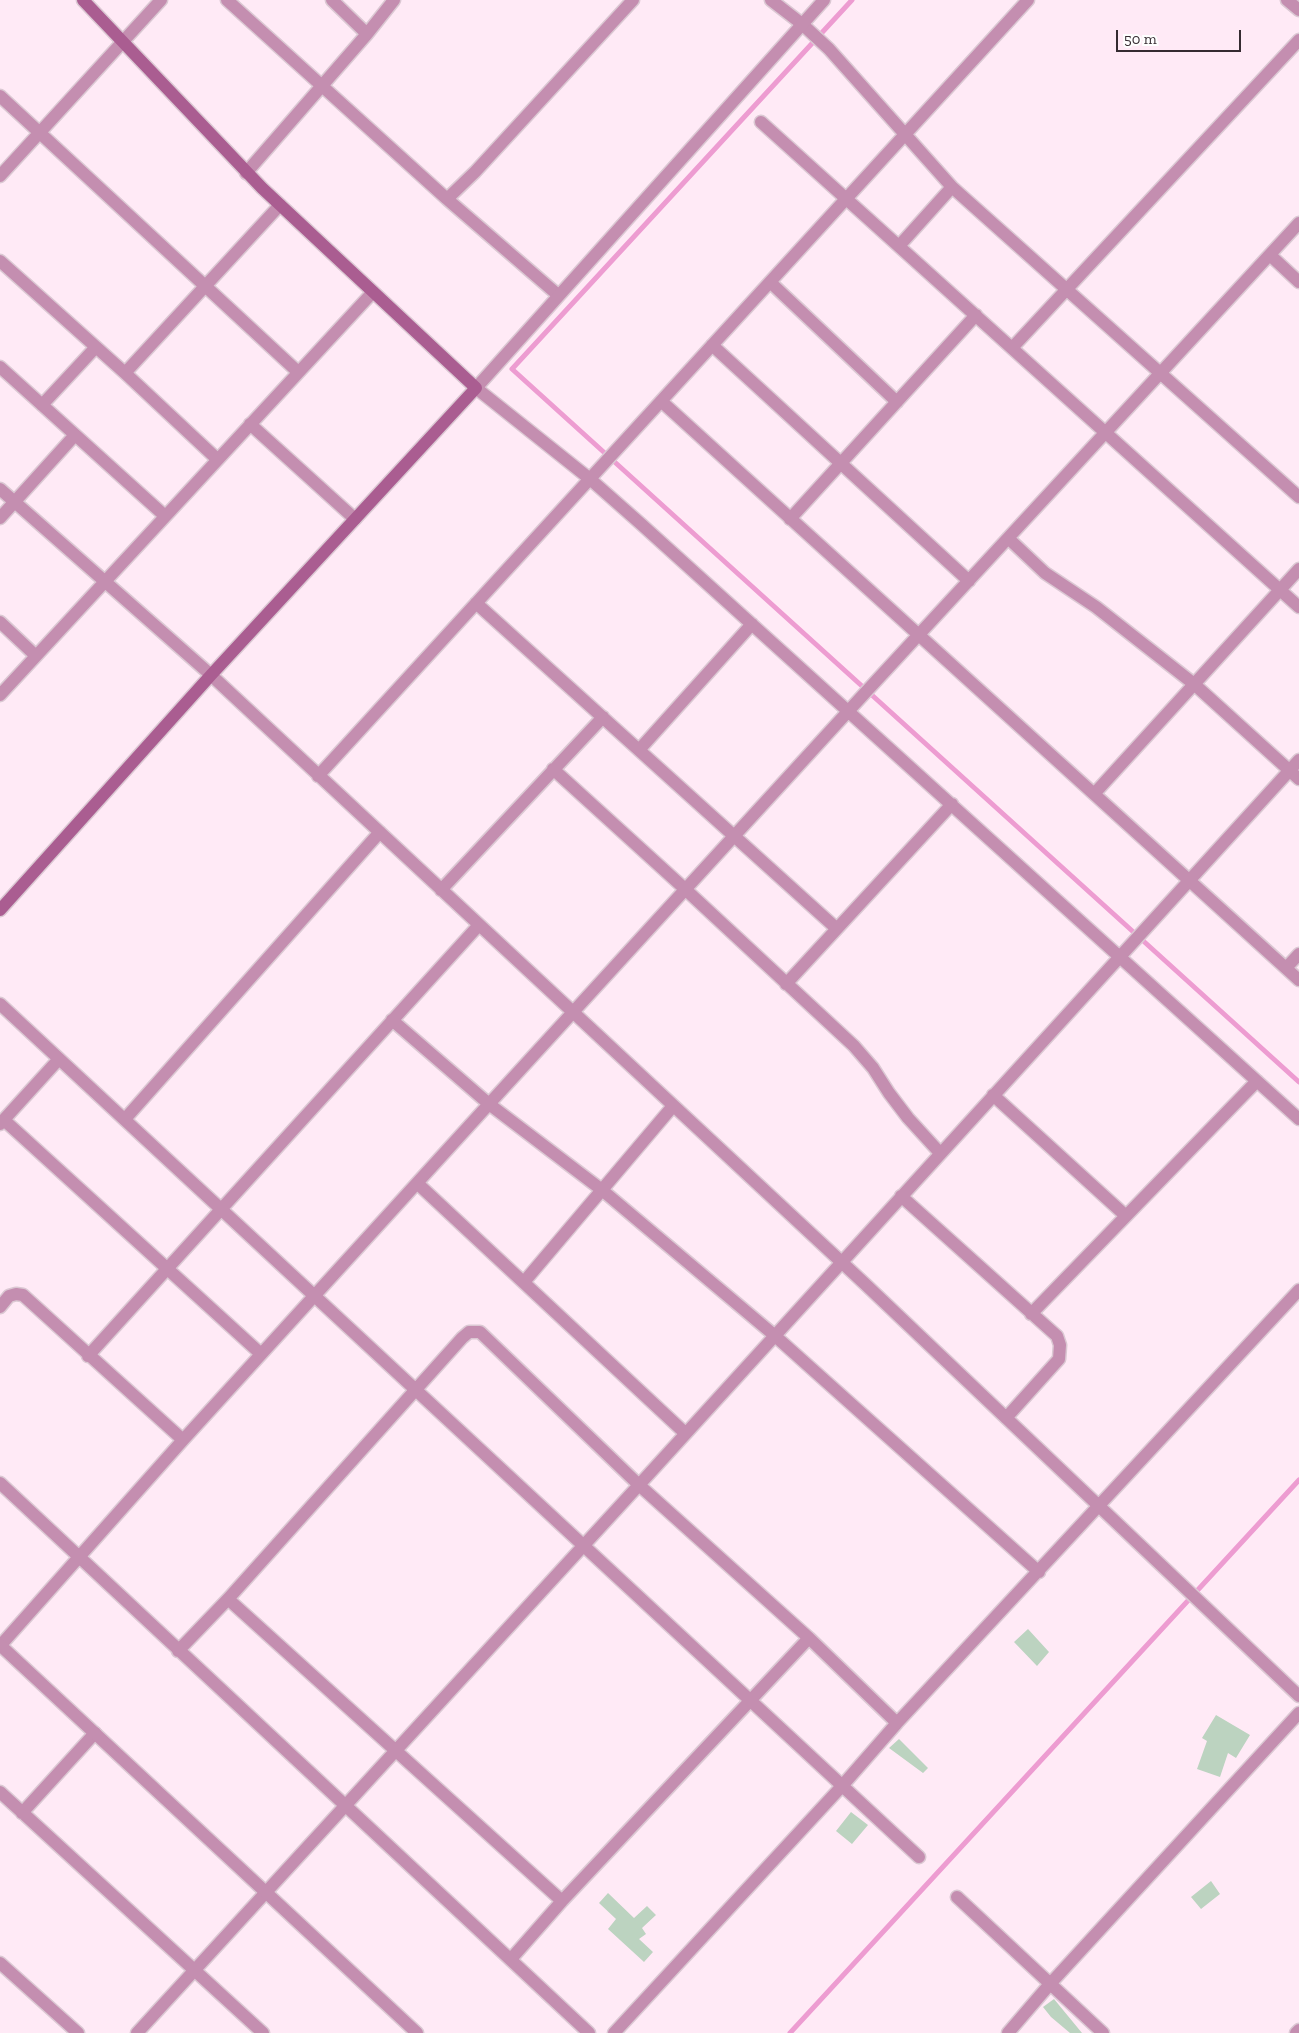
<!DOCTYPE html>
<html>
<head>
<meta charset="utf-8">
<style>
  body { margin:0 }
  #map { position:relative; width:1299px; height:2033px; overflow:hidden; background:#ffeaf6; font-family:"Zilla Slab",serif }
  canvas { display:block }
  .scale { position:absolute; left:1116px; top:30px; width:125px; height:22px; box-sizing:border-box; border:2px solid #352b31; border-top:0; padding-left:6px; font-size:15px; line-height:18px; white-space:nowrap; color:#352b31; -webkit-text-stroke:4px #fefefe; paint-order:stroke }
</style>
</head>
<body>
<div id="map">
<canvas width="1299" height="2033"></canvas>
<div class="scale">50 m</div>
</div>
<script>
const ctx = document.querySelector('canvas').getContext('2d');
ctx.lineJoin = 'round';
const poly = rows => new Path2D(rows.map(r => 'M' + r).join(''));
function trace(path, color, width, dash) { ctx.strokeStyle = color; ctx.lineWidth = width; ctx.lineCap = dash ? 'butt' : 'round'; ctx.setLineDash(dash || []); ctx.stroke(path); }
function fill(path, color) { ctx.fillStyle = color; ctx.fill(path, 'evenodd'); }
const stream = poly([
  [852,0,512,369,1299,1082],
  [790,2033,1299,1480]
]);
const building = poly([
  [1028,1629,1049,1652,1037,1666,1014,1642],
  [1216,1715,1250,1735,1236,1758,1228,1753,1220,1777,1197,1769,1207,1741,1202,1738],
  [899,1739,928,1768,923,1773,889,1748],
  [851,1812,868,1825,852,1844,836,1831],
  [1211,1881,1220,1894,1201,1909,1191,1897],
  [608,1893,634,1918,647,1906,656,1915,642,1928,646,1934,639,1939,653,1952,644,1962,608,1929,616,1919,599,1903],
  [1054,1999,1082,2033,1070,2033,1051,2017,1043,2007]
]);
const minor = poly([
  [227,0,447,199,558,295],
  [332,0,367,34],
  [771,0,802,24,829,49,952,187,1299,497],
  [1287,0,1299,10],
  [0,96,298,372],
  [761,122,1299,607],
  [246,173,367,34,394,0],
  [0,176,161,0],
  [447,199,475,172,633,0],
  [899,246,952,187],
  [1270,255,1299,282],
  [0,261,125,373,217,459],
  [770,282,897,402],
  [712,345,969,581],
  [1012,348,1299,40],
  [0,367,165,516],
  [125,373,280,205],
  [476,388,590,479,641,524,1299,1119],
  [661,401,1299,980],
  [42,405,96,347],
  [250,424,355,519],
  [0,489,211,675,864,1283,1299,1696],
  [0,518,75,435],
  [790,519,976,315],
  [1008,538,1045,573,1096,607,1194,684,1299,779],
  [476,603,836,928],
  [0,622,36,656],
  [0,695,373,292],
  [639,750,752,624],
  [553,769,685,889,854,1046,873,1068,889,1093,908,1118,940,1153],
  [318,776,1028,0],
  [1094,794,1299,569],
  [441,890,603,717],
  [1286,968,1299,954],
  [786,984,952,804],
  [0,1004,919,1857],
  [392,1020,489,1104,602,1190,774,1335,1039,1572],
  [993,1095,1126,1216],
  [125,1119,380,832],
  [4,1120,261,1354],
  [0,1124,59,1059],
  [417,1183,685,1433],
  [901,1196,1057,1336,1060,1345,1059,1359,1006,1418],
  [524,1282,673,1106],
  [0,1307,9,1296,16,1294,23,1295,183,1440],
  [1031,1314,1257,1081],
  [88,1356,479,925],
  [0,1483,589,2033],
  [228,1599,562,1901],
  [0,1646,183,1440,489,1104,864,694,1299,223],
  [178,1651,228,1599,462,1338,469,1332,480,1332,639,1485,809,1638,897,1723],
  [0,1792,263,2033],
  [22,1813,95,1733],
  [957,1897,1103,2033],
  [511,1959,562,1901,809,1638],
  [0,1963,78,2033],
  [137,2033,639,1485,1299,760],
  [614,2033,842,1786,897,1723,1299,1290],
  [1008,2033,1050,1984,1299,1713],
  [1296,2033,1299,2030]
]);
const tertiary = poly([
  [476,388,824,0],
  [0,1645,417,2033]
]);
const secondary = poly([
  [0,910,211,675,476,388,262,188,83,0]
]);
trace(stream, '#ed9cd1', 5);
fill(building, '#bcd3c0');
trace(minor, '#dbc8d3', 15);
trace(tertiary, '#dbc8d3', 15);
trace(secondary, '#dbc8d3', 15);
trace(minor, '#c48eb0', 12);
trace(tertiary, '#c48eb0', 12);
trace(secondary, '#aa5d91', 12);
</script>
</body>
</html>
